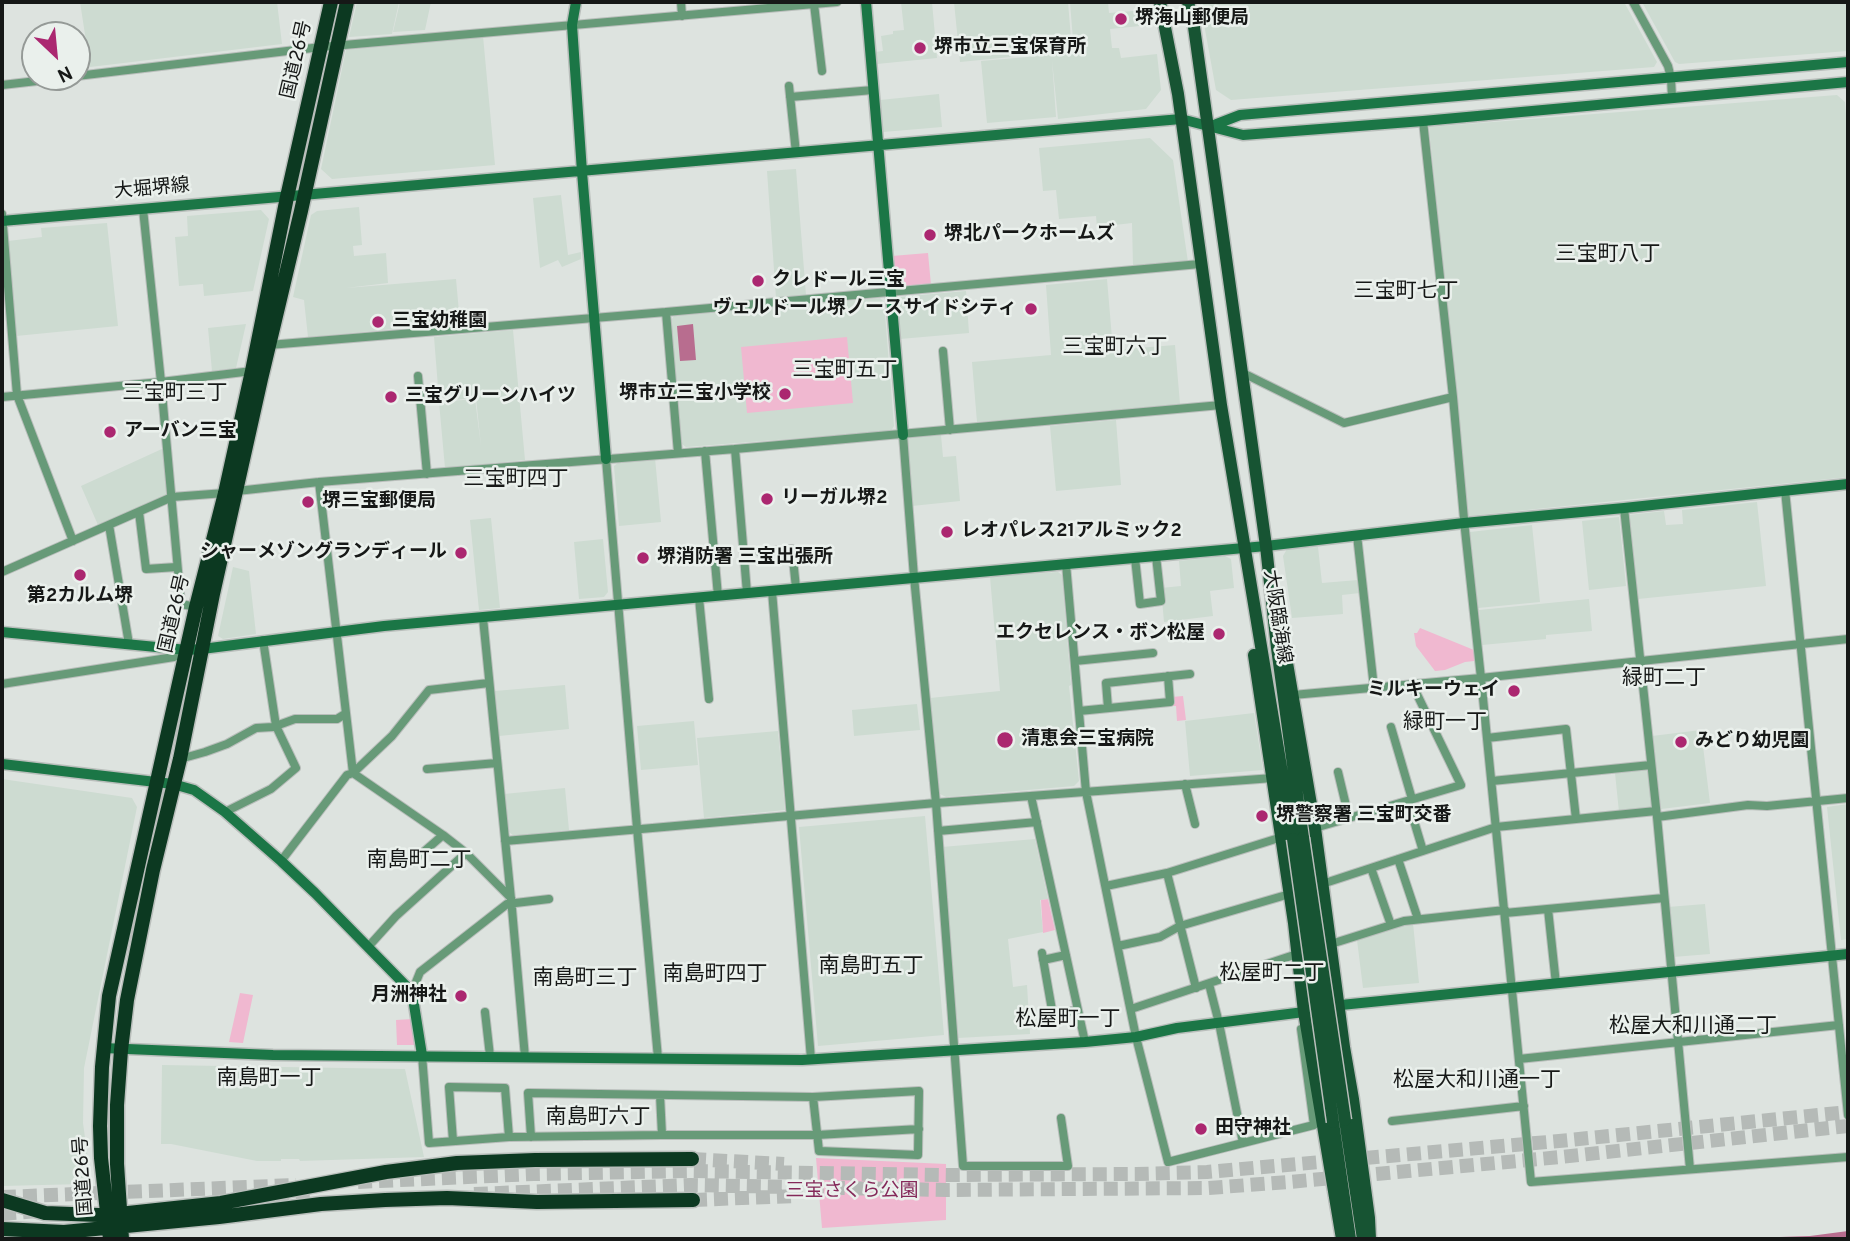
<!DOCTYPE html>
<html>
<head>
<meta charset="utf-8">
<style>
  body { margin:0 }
  #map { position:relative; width:1850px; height:1241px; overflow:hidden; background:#dde3df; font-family:Overpass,sans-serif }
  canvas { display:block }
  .frame { position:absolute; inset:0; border:4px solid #161817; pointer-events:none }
  .north { position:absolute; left:21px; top:21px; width:70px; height:70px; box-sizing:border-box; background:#eaf0ec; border:2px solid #959a97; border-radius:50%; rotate:154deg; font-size:19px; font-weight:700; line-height:28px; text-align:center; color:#161817 }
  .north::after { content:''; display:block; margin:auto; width:24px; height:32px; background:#ab2770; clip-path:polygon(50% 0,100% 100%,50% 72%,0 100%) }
</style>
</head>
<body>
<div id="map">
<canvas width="1850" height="1241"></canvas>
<div class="frame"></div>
<div class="north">N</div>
</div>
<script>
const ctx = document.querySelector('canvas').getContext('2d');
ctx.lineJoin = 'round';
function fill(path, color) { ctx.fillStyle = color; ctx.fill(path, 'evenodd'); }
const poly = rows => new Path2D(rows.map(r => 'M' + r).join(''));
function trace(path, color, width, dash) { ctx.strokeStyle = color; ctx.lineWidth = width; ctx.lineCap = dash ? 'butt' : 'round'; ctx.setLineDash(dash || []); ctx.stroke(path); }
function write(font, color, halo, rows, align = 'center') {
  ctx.font = font + ' Overpass,"Noto Sans JP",sans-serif'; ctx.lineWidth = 5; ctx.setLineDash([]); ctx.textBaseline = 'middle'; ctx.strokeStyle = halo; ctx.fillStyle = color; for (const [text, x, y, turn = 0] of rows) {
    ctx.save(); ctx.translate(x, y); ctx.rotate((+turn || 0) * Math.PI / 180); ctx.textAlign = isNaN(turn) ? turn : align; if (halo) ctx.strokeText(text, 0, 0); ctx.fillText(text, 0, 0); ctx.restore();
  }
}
const built = poly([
  [80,2,277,2,282,44,90,67],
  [357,2,399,2,392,34,349,37],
  [400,2,431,2,425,30,393,32],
  [901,2,932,2,937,58,877,64,875,52,883,51,881,36,893,34,893,31,904,30],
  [954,2,1068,2,1072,51,960,62],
  [1070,2,1108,2,1109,13,1146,10,1150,25,1110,29,1112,48,1119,48,1121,58,1157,54,1161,90,1146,109,1058,119,1052,60,1056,117,987,123,981,61,1074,53],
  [1200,2,1624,2,1657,62,1654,67,1231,100,1216,90],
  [1642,2,1848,2,1848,51,1679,64,1675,62],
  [483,36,495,165,332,179,321,169,346,50],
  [939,94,942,127,883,132,880,100],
  [1837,95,1845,102,1848,139,1848,477,1468,516,1429,127],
  [1150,138,1173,160,1188,262,1133,266,1132,223,1097,227,1096,216,1059,219,1056,190,1043,191,1039,148],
  [796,169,806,295,776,298,767,171],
  [561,195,568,255,581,252,581,259,562,267,558,260,540,268,533,198],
  [359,207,362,245,353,246,354,256,386,253,388,283,346,288,456,279,460,323,308,337,304,300,293,297,311,215,317,211],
  [261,210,269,219,253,291,204,296,203,284,179,286,175,237,188,236,187,216],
  [107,223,118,326,16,336,8,241,42,237,41,228],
  [1107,279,1113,350,1175,345,1180,404,977,422,972,362,1051,355,1046,285],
  [966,291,969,333,900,339,896,301,899,297],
  [880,298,884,302,894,426,891,431,686,447,682,444,671,320,674,316],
  [246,324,236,368,212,371,208,328],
  [513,330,525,460,445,468,439,402,475,399,481,446,476,398,453,400,438,387,434,337],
  [1116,420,1121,485,1056,491,1050,426],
  [941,435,943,457,956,456,960,501,912,506,906,441,910,438],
  [164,448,169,490,166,495,98,525,81,486],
  [655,458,661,522,619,526,614,466,619,462],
  [1757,502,1766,586,1638,599,1628,515,1664,511,1666,525,1683,524,1682,510],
  [1619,517,1626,586,1589,590,1582,521],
  [491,518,500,608,479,610,470,520],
  [1532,525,1540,602,1478,608,1470,532],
  [603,539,608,592,604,597,579,599,574,542],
  [1318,547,1322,583,1358,580,1360,593,1342,595,1343,614,1292,618,1283,556,1287,549],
  [1225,556,1231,559,1234,588,1210,591,1213,616,1164,622,1161,588,1181,586,1179,561],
  [233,567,249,571,256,634,223,639,218,636],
  [1058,572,1062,575,1071,685,1069,686,1079,781,1074,786,946,797,940,794,930,698,1000,691,990,577],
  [1589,599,1592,631,1546,635,1546,639,1482,645,1479,610],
  [565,685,569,729,499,736,495,691],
  [917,704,920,730,854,736,852,710],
  [1254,713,1263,770,1190,776,1185,721],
  [694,721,698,765,641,770,637,726],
  [1701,730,1710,803,1661,809,1652,736],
  [778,731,785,810,704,818,697,738],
  [1648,769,1653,808,1619,812,1615,773],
  [2,779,132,798,137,807,84,1068,83,1123,90,1174,84,1184,2,1186],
  [565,788,569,830,514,836,508,831,504,794],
  [1848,804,1848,939,1841,940,1827,807],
  [925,816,944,1035,818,1046,799,827],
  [1035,839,1048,899,1040,900,1043,932,1008,939,1013,987,1027,985,1030,1034,958,1038,942,847],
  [1705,904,1710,954,1673,957,1668,907],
  [1413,923,1419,983,1363,988,1357,940],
  [162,1065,405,1069,424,1157,300,1161,299,1159,281,1159,281,1161,257,1161,171,1144,161,1144]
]);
const green = poly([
  [928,253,931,285,898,288,895,285,892,256],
  [847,337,853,403,747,413,741,347],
  [1420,628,1474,650,1474,661,1465,662,1445,670,1435,671,1416,646,1414,633,1417,633],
  [1183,696,1186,720,1177,721,1176,706,1173,706,1172,697],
  [1048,899,1055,930,1043,933,1041,900],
  [240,993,253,995,243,1043,229,1042],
  [412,1019,416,1045,397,1045,396,1020],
  [816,1158,946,1164,946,1220,822,1228]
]);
const water = poly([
  [693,324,696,360,680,361,677,326],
  [1848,1231,1848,1239,1719,1239,1810,1236]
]);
const highwayTunnel = poly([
  [692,1159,784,1164],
  [358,1182,534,1174,690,1171,946,1175,1136,1174,1207,1172,1559,1141,1848,1112],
  [474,1194,691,1185,947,1190,1208,1188,1289,1182,1561,1157,1848,1126],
  [2,1197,296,1185],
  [693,1200,795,1196],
  [254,1202,317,1199],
  [2,1214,37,1211]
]);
const street = poly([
  [681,2,682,16],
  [1633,2,1668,66,1671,78,1672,98],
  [814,4,822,71],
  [77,76,321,47,837,2],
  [2,85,72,77],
  [789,86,796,153],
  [790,97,873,90],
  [1423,121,1453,397,1465,530,1481,678,1531,1182,1848,1157],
  [143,209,161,382,181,604,196,607],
  [2,214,17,395,73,541],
  [666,312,678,453],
  [269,345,666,312,1200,264],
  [943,351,950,430],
  [1243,373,1344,423,1453,397],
  [418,376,427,474],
  [2,397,161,382,252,371],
  [903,435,914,577,936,803,963,1166,1068,1166,1061,1118],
  [735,449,747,593],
  [705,451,718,596],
  [606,459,637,828,658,1058],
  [319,482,353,773,443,835,466,853,511,898],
  [1785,490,1848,1115],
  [237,491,319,482,735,449,1221,405],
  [1624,508,1657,817,1690,1169],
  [139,512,146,569,177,567],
  [109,525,129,644],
  [1357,535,1374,688],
  [760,552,792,549,796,588],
  [1135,558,1140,604,1161,601,1156,556],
  [1066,564,1086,792,1136,1037,1168,1162,1243,1143],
  [2,572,172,497,225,493],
  [772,591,811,1059],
  [699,598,709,699],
  [483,618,512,909,525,1057],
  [1075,661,1153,653],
  [2,684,174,657,187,650],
  [1293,695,1481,678,1848,639],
  [1108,708,1106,683,1190,674],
  [1079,711,1170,702,1168,676],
  [1391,727,1412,799],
  [1487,738,1566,729,1576,819],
  [180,759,205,752,227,744,256,728,273,727,295,719,337,719,345,714],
  [427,769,497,763],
  [1338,772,1349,818],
  [1492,781,1651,765],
  [1185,784,1195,824],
  [1031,796,1085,1042],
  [1408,801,1423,851],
  [225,812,271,789,296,768,276,726,263,640],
  [1657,817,1748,805,1767,806,1848,798],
  [1315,828,1461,785,1412,684],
  [938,831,1037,822],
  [505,841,936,803,1273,778],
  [1398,859,1418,919],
  [281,861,347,775,353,773,392,736,429,690,489,683],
  [412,862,443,835],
  [1371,868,1391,925],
  [1167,873,1196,988],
  [1319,885,1496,827,1656,811],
  [1106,886,1167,873,1282,837],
  [1548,909,1556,984],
  [1505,913,1664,898],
  [1331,944,1404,921,1505,910],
  [1118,946,1160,937,1180,926,1293,893],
  [368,947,396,916,466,853],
  [1042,953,1052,1010,1054,1014,1078,1010],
  [1043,960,1066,955],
  [1209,984,1219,1023,1243,1143,1314,1125,1301,1029],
  [412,992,420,972,507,904,549,899],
  [1131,1009,1297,954],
  [485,1012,490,1056],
  [422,1055,429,1143,509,1137,662,1135,817,1135,919,1129],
  [1519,1059,1839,1025],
  [660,1095,662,1135],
  [1392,1121,1524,1106],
  [531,1137,528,1093,813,1097,919,1091,918,1155,819,1151,813,1097],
  [453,1141,449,1087,505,1088,509,1137]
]);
const secondary = poly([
  [576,2,572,25,582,172,606,459],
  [866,2,903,435],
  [1209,127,1240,115,1848,62],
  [2,221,1181,119,1243,135,1423,121,1848,82],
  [2,632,187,650,202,649,384,626,1266,546,1464,523,1624,508,1848,484],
  [2,764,173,784,194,790,225,812,281,861,315,893,412,992,422,1055],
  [1331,1006,1848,954],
  [103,1048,273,1055,802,1060,1085,1042,1136,1037,1177,1028,1312,1011]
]);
const primary = poly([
  [1160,2,1178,94,1221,405,1293,839],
  [1188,2,1194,27,1266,546,1277,648,1303,838],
  [1254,655,1294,923,1304,1012,1342,1239],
  [1286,657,1315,828,1344,1047,1353,1099,1369,1218,1370,1239],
  [1345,1120,1363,1239],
  [1333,1122,1350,1239]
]);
const highway = poly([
  [2,1200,45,1213,98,1215,119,1214,221,1203,386,1172,457,1163,535,1160,692,1159],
  [2,1229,64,1232,219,1217,321,1204,385,1200,447,1198,537,1202,693,1200],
  [110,1239,101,1158,100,1126,102,1067,109,996,196,607,225,493,252,371,287,197,331,2],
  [122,1239,117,1164,117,1105,121,1050,127,1000,153,870,180,759,213,594,261,379,301,211,347,2]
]);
const primaryBridge = poly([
  [1303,838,1345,1120],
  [1293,839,1333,1122]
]);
const markers = [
  [1121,19,7,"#ab2770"],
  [920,48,7,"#ab2770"],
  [930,235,7,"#ab2770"],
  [758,281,7,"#ab2770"],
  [1031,309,7,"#ab2770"],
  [378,322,7,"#ab2770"],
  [785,394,7,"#ab2770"],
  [391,397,7,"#ab2770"],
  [110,432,7,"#ab2770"],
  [767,499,7,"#ab2770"],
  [308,502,7,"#ab2770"],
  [947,532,7,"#ab2770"],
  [461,553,7,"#ab2770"],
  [643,558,7,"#ab2770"],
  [80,575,7,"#ab2770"],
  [1219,634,7,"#ab2770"],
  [1514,691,7,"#ab2770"],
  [1005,740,9,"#ab2770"],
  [1681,742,7,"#ab2770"],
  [1262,816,7,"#ab2770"],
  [461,996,7,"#ab2770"],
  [1201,1129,7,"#ab2770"]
];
const poiNames = [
  ["堺海山郵便局",1135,19],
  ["堺市立三宝保育所",934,48],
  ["堺北パークホームズ",944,235],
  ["クレドール三宝",772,281],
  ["ヴェルドール堺ノースサイドシティ",1017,309,"right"],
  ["三宝幼稚園",392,322],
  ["堺市立三宝小学校",771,394,"right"],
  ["三宝グリーンハイツ",405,397],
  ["アーバン三宝",124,432],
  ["リーガル堺2",781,499],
  ["堺三宝郵便局",322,502],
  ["レオパレス21アルミック2",961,532],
  ["シャーメゾングランディール",447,553,"right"],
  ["堺消防署 三宝出張所",657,558],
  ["第2カルム堺",80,597,"center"],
  ["エクセレンス・ボン松屋",1205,634,"right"],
  ["ミルキーウェイ",1500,691,"right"],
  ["清恵会三宝病院",1021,740],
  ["みどり幼児園",1695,742],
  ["堺警察署 三宝町交番",1276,816],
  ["月洲神社",447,996,"right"],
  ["田守神社",1215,1129]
];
const streetNames = [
  ["国道26号",298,60,-77],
  ["大堀堺線",152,190,-5],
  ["国道26号",176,614,-77],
  ["大阪臨海線",1276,617,81],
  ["国道26号",85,1176,-94]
];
const parkNames = [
  ["三宝さくら公園",852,1192]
];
const neighbourhoodNames = [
  ["三宝町八丁",1608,256],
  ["三宝町七丁",1406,293],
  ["三宝町六丁",1115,349],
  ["三宝町五丁",845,372],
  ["三宝町三丁",175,395],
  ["三宝町四丁",516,481],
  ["緑町二丁",1664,680],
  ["緑町一丁",1445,724],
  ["南島町二丁",419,862],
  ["南島町五丁",871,968],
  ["松屋町二丁",1272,975],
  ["南島町四丁",715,976],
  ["南島町三丁",585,980],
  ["松屋町一丁",1068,1021],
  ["松屋大和川通二丁",1693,1028],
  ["南島町一丁",269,1080],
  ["松屋大和川通一丁",1477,1082],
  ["南島町六丁",598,1119]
];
fill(built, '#cddbd1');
fill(green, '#f0b8d0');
fill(water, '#b86d8f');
trace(highwayTunnel, '#b5bab7', 14, [14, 7]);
trace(street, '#b9bebb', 10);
trace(secondary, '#b9bebb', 13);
trace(primary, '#b9bebb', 15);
trace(highway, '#b9bebb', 17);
trace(street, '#679a78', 8);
trace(secondary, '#1b7646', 10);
trace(primary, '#175433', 12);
trace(highway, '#0c3921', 14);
trace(primaryBridge, '#b9bebb', 15, []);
trace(primaryBridge, '#175433', 12);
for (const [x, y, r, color] of markers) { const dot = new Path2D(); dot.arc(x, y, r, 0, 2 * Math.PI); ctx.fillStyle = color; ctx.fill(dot); trace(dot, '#eaf0ec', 2.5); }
write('bold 19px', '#161817', '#eaf0ec', poiNames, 'left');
write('19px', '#161817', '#eaf0ec', streetNames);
write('19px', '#842859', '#eaf0ec', parkNames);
write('21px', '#161817', '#eaf0ec', neighbourhoodNames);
</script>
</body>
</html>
